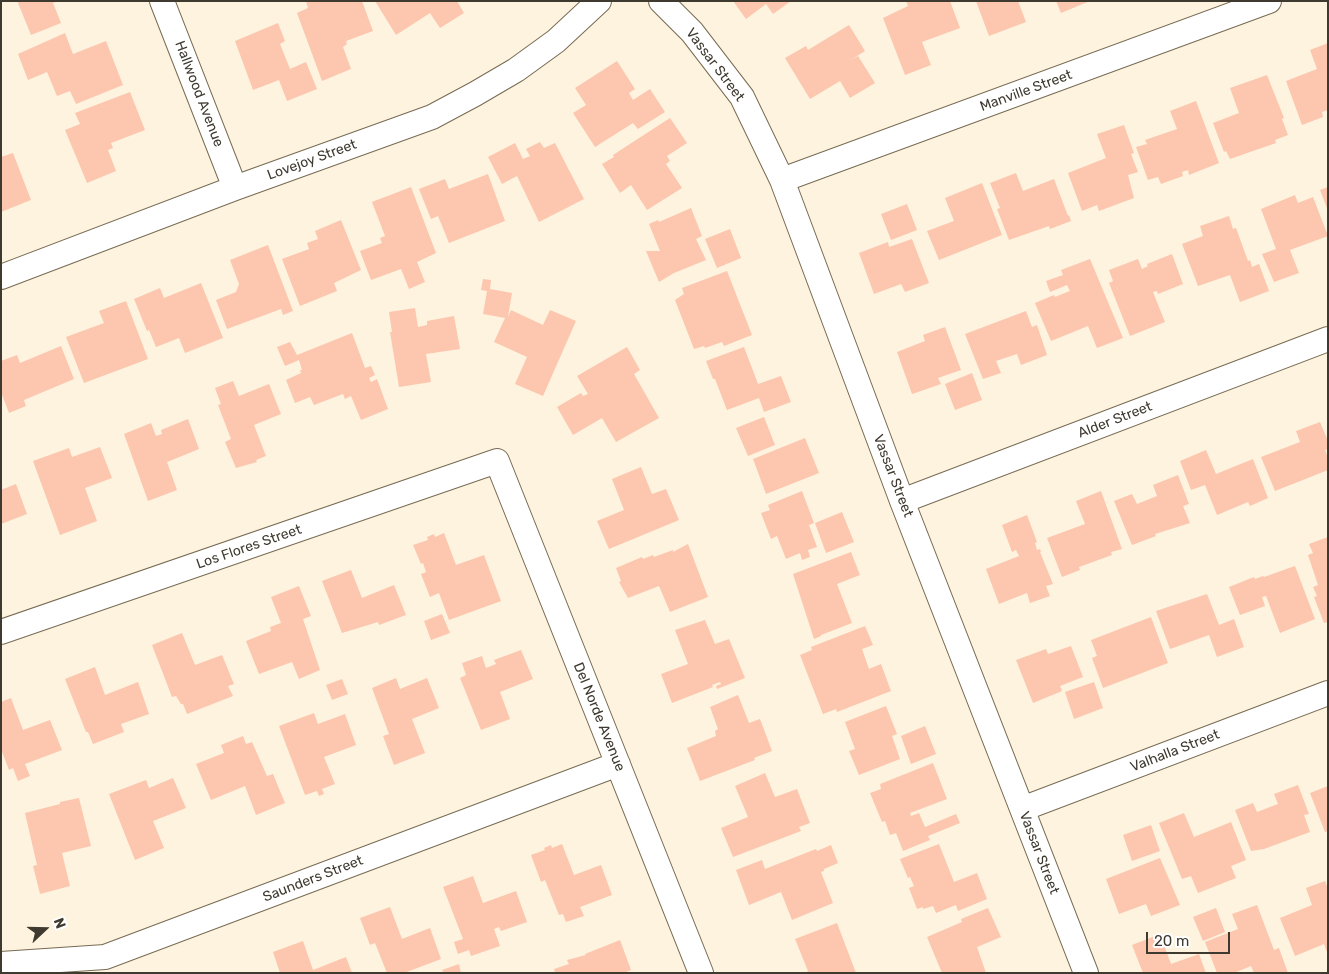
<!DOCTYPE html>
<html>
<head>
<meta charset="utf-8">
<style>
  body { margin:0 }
  #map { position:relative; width:1329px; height:974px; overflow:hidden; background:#fef3de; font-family:Rubik,sans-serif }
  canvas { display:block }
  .frame { position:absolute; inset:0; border:2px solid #3f3a30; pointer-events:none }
  .north { position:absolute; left:20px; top:904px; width:50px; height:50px; -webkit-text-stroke:4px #fff; paint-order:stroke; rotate:69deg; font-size:14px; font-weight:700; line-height:20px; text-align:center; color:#3f3a30 }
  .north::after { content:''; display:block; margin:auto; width:18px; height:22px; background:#3f3a30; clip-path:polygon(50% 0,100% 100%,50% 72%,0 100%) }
  .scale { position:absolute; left:1146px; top:932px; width:84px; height:22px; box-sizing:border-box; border:2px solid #3f3a30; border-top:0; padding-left:6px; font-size:15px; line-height:18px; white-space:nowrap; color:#3f3a30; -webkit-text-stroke:4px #fff; paint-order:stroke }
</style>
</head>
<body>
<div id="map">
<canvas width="1329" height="974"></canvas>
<div class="frame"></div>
<div class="north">N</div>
<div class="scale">20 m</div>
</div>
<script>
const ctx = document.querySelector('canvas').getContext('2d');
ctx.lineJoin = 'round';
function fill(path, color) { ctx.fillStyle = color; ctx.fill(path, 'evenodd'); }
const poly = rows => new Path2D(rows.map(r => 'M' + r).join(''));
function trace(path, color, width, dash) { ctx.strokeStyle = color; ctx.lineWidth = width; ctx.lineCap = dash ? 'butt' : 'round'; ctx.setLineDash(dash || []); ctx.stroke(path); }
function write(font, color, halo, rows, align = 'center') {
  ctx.font = font + ' Rubik,sans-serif'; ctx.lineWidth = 4; ctx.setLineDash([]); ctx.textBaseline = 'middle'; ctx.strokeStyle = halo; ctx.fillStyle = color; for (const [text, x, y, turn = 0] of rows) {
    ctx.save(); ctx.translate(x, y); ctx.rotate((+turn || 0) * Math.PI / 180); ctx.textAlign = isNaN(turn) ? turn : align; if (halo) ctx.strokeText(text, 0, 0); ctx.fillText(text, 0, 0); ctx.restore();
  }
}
const building = poly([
  [19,1,58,1,53,3,61,23,31,35,18,3],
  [306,1,362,1,373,31,346,41,347,44,343,47,351,69,322,81,297,13,308,8],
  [375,1,457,1,464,13,440,28,430,13,396,35],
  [733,1,791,1,773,14,766,4,746,19],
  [906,1,950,1,960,28,922,42,931,65,905,75,883,18,908,6],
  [976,1,1018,1,1026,22,989,36],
  [1056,1,1090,1,1061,13],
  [278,23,285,41,280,44,290,69,306,62,317,89,287,101,279,80,253,90,235,41],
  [849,25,865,51,849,61,858,56,875,83,850,98,840,81,810,99,785,58,806,46,808,50],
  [65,33,73,54,106,41,123,85,76,104,70,91,57,96,47,72,28,80,18,54],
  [1328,43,1328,110,1322,112,1323,117,1302,125,1286,81,1317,69,1310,50],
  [617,61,635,89,629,93,633,100,650,89,665,112,638,129,633,123,595,147,573,113,586,105,575,88],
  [1267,75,1284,118,1282,119,1288,135,1275,140,1276,143,1230,159,1226,151,1224,152,1213,123,1239,113,1230,88],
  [130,92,145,130,111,143,113,148,108,150,116,171,87,183,65,130,80,124,75,113],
  [1196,101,1219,163,1189,175,1188,170,1182,172,1183,176,1161,184,1158,177,1148,180,1136,147,1147,144,1145,140,1177,129,1170,111],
  [670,118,687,143,667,156,670,161,666,164,682,188,647,210,631,185,620,193,602,164,614,157,613,155],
  [1124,125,1134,153,1131,154,1138,172,1128,175,1134,198,1099,211,1097,205,1082,211,1068,173,1106,158,1097,134],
  [540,142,544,148,555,143,584,199,539,222,517,176,502,184,488,157,515,143,523,159,530,156,526,149],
  [13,153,31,200,1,212,1,157],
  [1016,173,1023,191,1054,179,1068,216,1069,215,1071,221,1050,229,1049,226,1009,240,997,209,1000,208,990,183],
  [488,174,505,221,449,243,438,216,431,219,419,189,445,179,449,189],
  [982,183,1002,235,939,260,927,231,954,221,945,198],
  [411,187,436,253,417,262,425,282,409,289,401,269,371,280,360,251,382,243,380,238,385,236,372,202],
  [1328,187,1328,211,1320,190],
  [1295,195,1298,203,1313,197,1328,236,1290,250,1299,273,1274,282,1262,254,1276,249,1261,209],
  [907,204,917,230,891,240,881,214],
  [691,208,702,236,696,239,706,260,674,273,659,282,646,251,660,251,649,224,658,220,659,222],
  [1229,216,1233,229,1236,228,1248,261,1250,260,1252,267,1259,264,1269,291,1240,302,1230,275,1198,286,1182,244,1203,236,1200,226],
  [341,220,361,270,334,283,337,291,300,306,282,259,309,249,307,243,318,239,315,231],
  [730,229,741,258,717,268,705,239],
  [912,239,929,283,905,292,901,284,874,294,859,253,888,242,889,247],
  [268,245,293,311,283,315,281,309,227,329,216,300,236,292,239,284,230,260],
  [1172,254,1183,284,1158,294,1157,291,1153,292,1165,322,1130,336,1109,283,1113,281,1109,270,1138,259,1142,269,1148,266,1147,264],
  [1090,259,1123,338,1097,348,1088,326,1051,341,1035,303,1054,295,1055,297,1070,291,1067,285,1050,292,1046,281,1063,275,1061,270],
  [727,271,752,335,724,346,722,342,705,348,704,346,694,349,675,300,684,294,682,288],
  [483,279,491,280,490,289,512,293,508,317,511,310,543,325,550,310,576,321,543,396,515,384,527,357,494,342,505,318,483,314,487,291,481,290],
  [201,283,223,338,185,353,179,338,156,347,149,330,147,331,134,299,160,288,164,298],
  [126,301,148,359,84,383,66,337,104,323,99,311],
  [415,308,418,327,427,325,427,321,454,316,460,349,426,354,431,382,399,387,390,332,392,332,389,312],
  [1026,311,1032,327,1037,325,1047,355,1021,365,1017,354,996,361,1001,373,983,379,965,334],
  [945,327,961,370,938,378,941,384,912,394,897,352,925,341,923,335],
  [352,333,365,368,371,366,375,375,369,378,371,382,377,379,388,409,361,420,351,396,345,399,343,394,314,405,310,397,295,403,286,380,301,373,300,370,302,370,299,360,285,366,277,347,290,342,297,355],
  [61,346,74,379,24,400,26,406,9,413,1,392,1,361,17,355,20,363],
  [627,347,640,370,634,374,659,418,616,442,602,418,573,435,557,407,581,393,583,396,588,394,577,376],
  [744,347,758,384,781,376,791,402,764,412,759,398,727,410,715,379,713,379,706,361],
  [972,373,982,400,955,410,945,384],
  [233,381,239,396,269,384,281,414,254,425,266,456,256,460,257,462,236,468,225,442,231,439,218,405,221,404,215,388],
  [764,417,775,445,748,456,736,428],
  [188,419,199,449,167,462,177,490,148,501,124,434,151,423,156,436,162,434,161,430],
  [1320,422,1328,441,1328,449,1325,450,1328,458,1328,470,1275,491,1261,457,1300,442,1296,431],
  [805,438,819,473,766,494,753,459],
  [100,447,112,478,85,488,97,521,60,535,33,461,69,448,72,457],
  [1206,450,1216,474,1253,459,1268,498,1250,506,1248,502,1217,515,1205,485,1191,490,1180,461],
  [641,467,652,494,666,489,679,520,609,549,597,521,624,510,612,479],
  [1178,475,1189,504,1183,506,1190,523,1155,534,1156,536,1132,545,1114,501,1132,494,1137,504,1157,496,1153,485],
  [16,484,27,514,1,524,1,490],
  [802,491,814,523,809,525,817,547,808,550,810,557,802,560,800,553,786,559,777,536,771,539,761,513,770,510,768,505],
  [1101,491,1122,549,1111,552,1112,555,1079,567,1080,570,1062,577,1047,538,1085,524,1076,501],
  [842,512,854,542,826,553,815,523],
  [1027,515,1037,542,1035,543,1037,550,1040,549,1041,552,1040,552,1053,584,1046,586,1050,596,1030,603,1027,593,999,604,986,569,1019,556,1016,550,1012,552,1002,525],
  [444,533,456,565,484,555,501,601,449,620,439,593,430,597,421,574,426,572,423,563,421,564,413,545,428,540,427,537,434,534,435,537],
  [1328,537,1328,622,1324,623,1314,597,1317,596,1313,587,1318,585,1308,555,1313,553,1309,544],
  [688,544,708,597,670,612,659,586,628,598,619,582,621,581,616,568,642,557,643,559,653,555,654,557,673,550,673,552],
  [851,552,860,575,837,584,852,623,821,635,821,636,814,639,793,574],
  [1295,566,1315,619,1280,633,1266,596,1262,597,1265,606,1240,615,1229,587,1254,577,1255,579,1263,576,1264,577],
  [351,570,362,598,394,585,406,615,379,625,378,622,342,633,322,581],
  [299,586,311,616,303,619,320,670,299,679,292,662,259,674,246,641,271,631,270,627,281,623,271,597],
  [1207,594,1219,625,1234,619,1244,647,1217,657,1209,635,1170,649,1156,611],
  [442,614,450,633,431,640,424,621],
  [1151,617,1168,663,1103,688,1092,658,1097,656,1091,640],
  [705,620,715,644,729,639,745,678,717,689,716,686,721,684,720,682,712,685,713,687,672,703,661,674,688,664,675,630],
  [865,626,873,645,862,649,869,669,881,664,891,691,837,712,836,709,823,714,800,655,812,650,811,647],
  [182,633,195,665,222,655,234,684,228,686,233,696,187,714,183,704,181,704,176,696,172,697,152,645],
  [1071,646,1083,677,1060,686,1062,691,1033,703,1016,660,1046,649,1048,654],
  [521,650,533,679,500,692,510,719,481,730,460,678,466,675,462,663,482,656,486,668,496,664,494,660],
  [95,667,105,695,138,682,149,714,121,724,124,732,93,744,88,732,86,732,65,679],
  [396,678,400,689,427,678,439,708,412,719,425,753,394,765,383,736,389,734,372,688],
  [342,679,348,694,332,700,326,685],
  [1094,682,1103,708,1074,719,1065,692],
  [738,695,749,723,760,719,772,751,754,758,755,760,700,781,687,748,716,736,715,731,718,729,710,707],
  [11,698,23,730,50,720,62,750,25,764,30,776,18,781,13,768,9,770,1,749,1,702],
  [886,706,897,734,892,736,900,759,859,775,849,751,855,749,845,722],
  [314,713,318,724,345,714,356,745,324,757,335,784,322,789,324,794,319,796,317,791,305,795,279,726],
  [925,726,936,754,911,764,901,736],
  [243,736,246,744,252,742,267,776,273,774,285,803,256,815,245,786,211,800,196,764,224,753,221,745],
  [933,763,947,799,910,813,911,816,919,813,925,827,956,814,960,823,928,836,930,840,903,851,896,833,890,835,885,821,882,822,870,793,881,789,880,784],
  [765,773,775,797,797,789,810,823,799,827,801,831,733,857,721,828,748,817,735,786],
  [173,778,186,808,153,821,164,848,135,860,109,794,146,780,149,788],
  [1298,785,1309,814,1304,815,1310,832,1264,849,1251,851,1235,810,1253,803,1257,812,1278,804,1274,794],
  [1328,786,1328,831,1325,832,1310,793],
  [79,798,91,846,62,853,70,886,40,894,33,866,37,865,25,813,60,804,60,802],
  [1184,813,1194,837,1231,822,1246,860,1231,866,1236,878,1198,893,1191,876,1182,879,1159,823],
  [1151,825,1160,851,1132,861,1123,835],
  [562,844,574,875,601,865,612,895,580,907,584,916,566,922,563,914,559,915,545,880,541,882,531,855,545,850,544,848,551,845,552,848],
  [939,844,954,882,977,873,987,899,958,911,956,905,936,913,933,906,923,909,923,907,917,909,909,888,914,886,910,877,908,878,900,859],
  [831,845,838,863,824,869,824,871,821,872,833,903,792,920,781,892,749,905,736,870,762,860,765,869,816,849,817,851],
  [1160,858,1180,905,1151,916,1146,904,1119,914,1106,879],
  [473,876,483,903,516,891,527,922,501,931,499,927,494,929,500,946,471,956,469,950,458,954,454,942,463,939,443,887],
  [1325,881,1328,889,1328,955,1324,944,1295,956,1280,918,1312,905,1306,888],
  [1257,905,1274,950,1279,948,1288,973,1254,973,1251,966,1234,973,1217,973,1205,942,1238,929,1232,914],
  [390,907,402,939,430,928,441,959,404,973,387,973,375,943,370,945,360,918],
  [988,908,1001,937,977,947,986,973,942,973,927,937,962,922,961,919],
  [1216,908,1225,932,1203,941,1193,917],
  [837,923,856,973,805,973,808,971,795,939],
  [1160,934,1171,964,1199,954,1206,973,1143,973,1132,945],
  [620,940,631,970,624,973,555,973,554,969,569,964,567,960,586,955,585,954],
  [303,941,313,970,346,957,352,973,280,973,273,952],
  [459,964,461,973,444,973,442,970]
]);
const street = poly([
  [162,1,235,188],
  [661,1,692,32,742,97,782,180,902,501,1086,973],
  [782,180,1269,1],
  [1,277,235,188,432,117,475,94,516,70,556,41,599,1],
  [902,501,1328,339],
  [1,632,497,461,701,973],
  [1022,809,1328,693],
  [1,964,105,957,618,764]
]);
const streetNames = [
  ["Vassar Street",715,65,53],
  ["Manville Street",1026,91,-20],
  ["Hallwood Avenue",199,94,69],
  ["Lovejoy Street",312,160,-20],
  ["Alder Street",1115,420,-21],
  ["Vassar Street",893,476,69],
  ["Los Flores Street",249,547,-19],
  ["Del Norde Avenue",599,717,68],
  ["Valhalla Street",1175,751,-21],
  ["Vassar Street",1039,853,69],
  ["Saunders Street",313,879,-21]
];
fill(building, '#fcc6af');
trace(street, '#776b54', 26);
trace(street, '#fff', 24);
write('14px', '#3f3a30', '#fff', streetNames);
</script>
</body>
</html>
